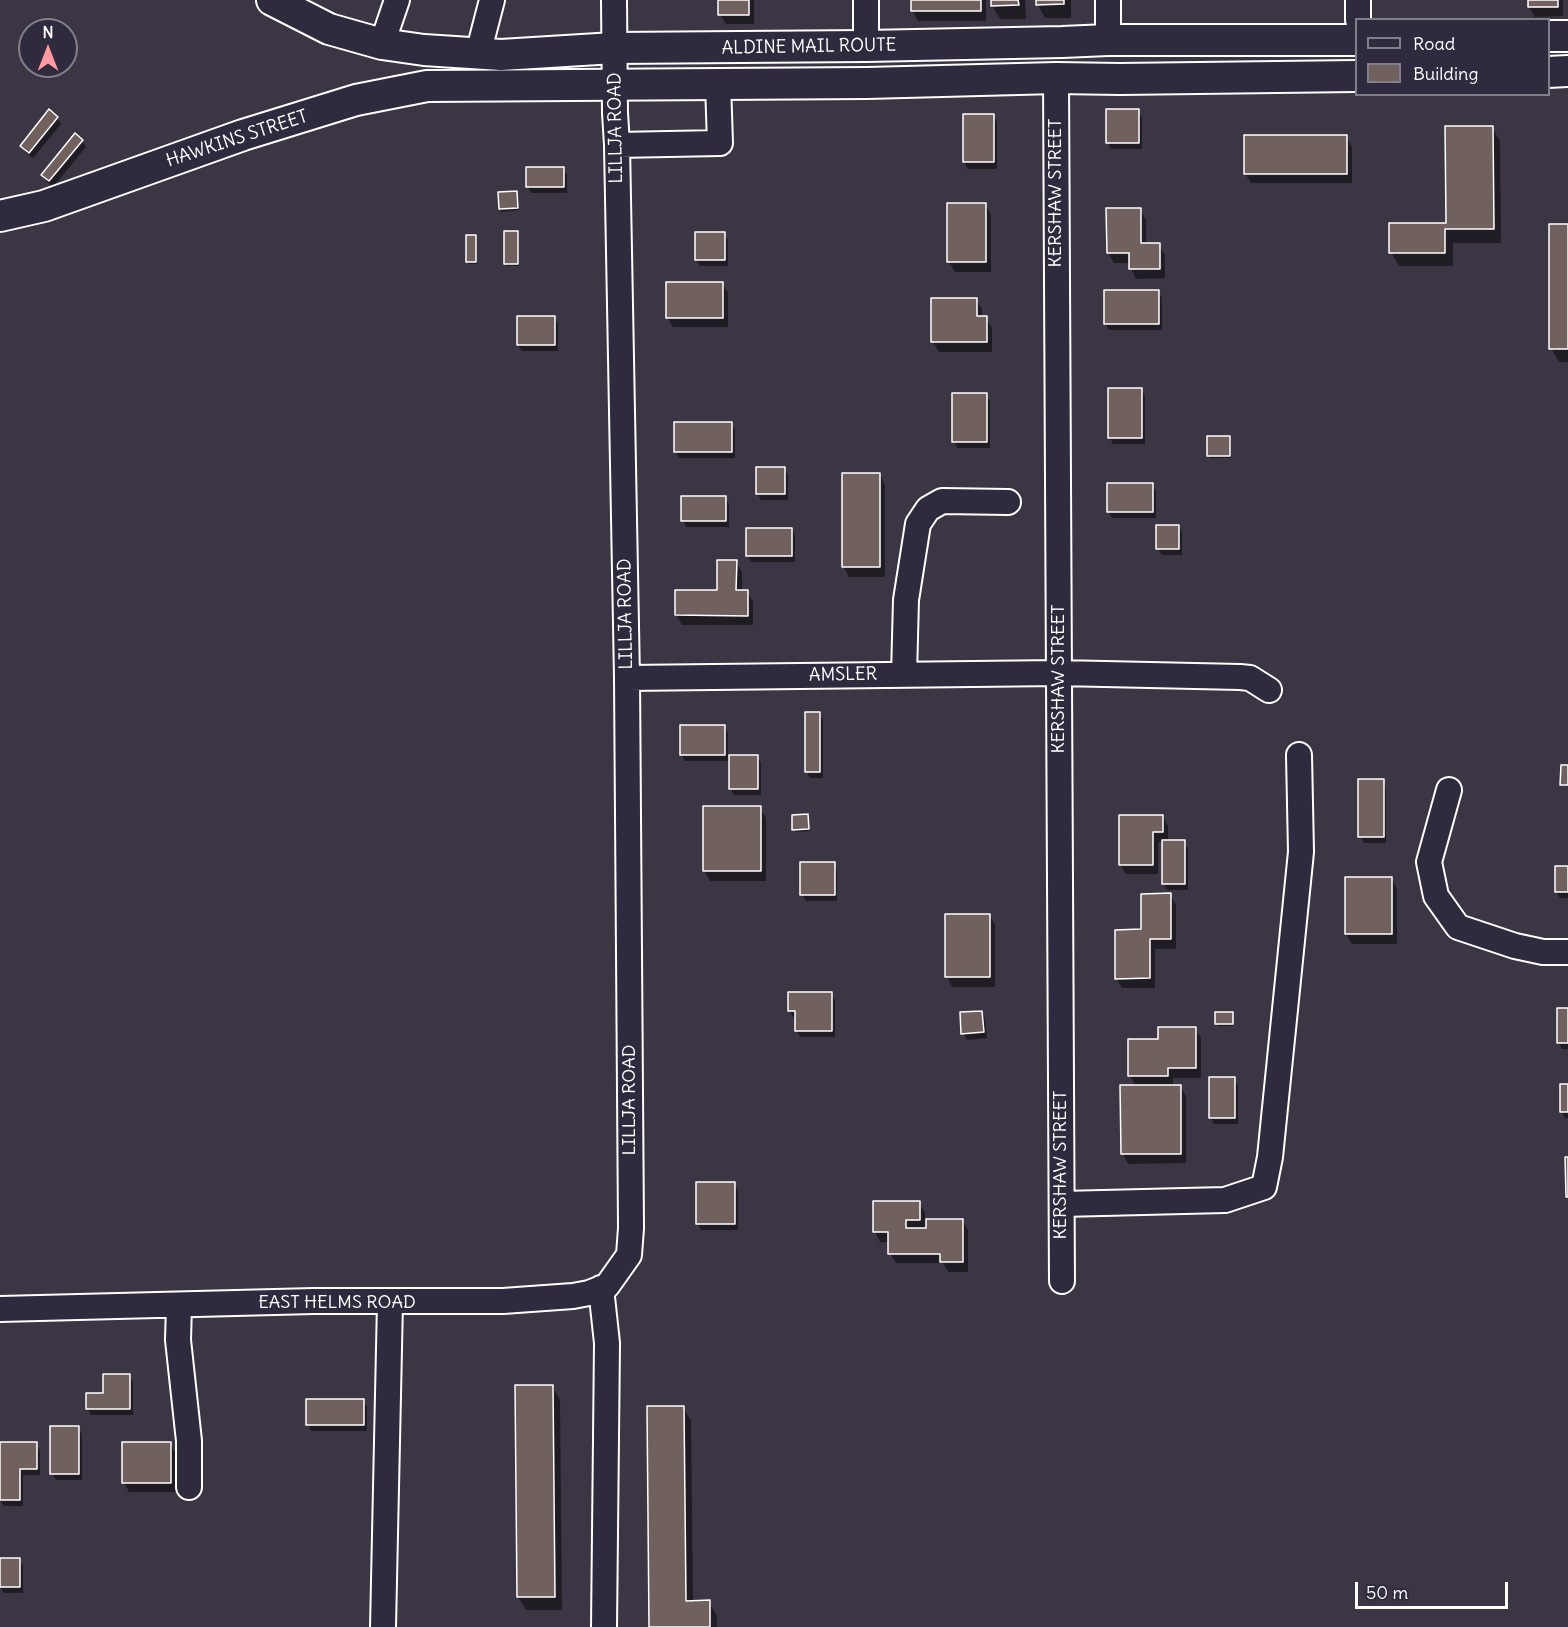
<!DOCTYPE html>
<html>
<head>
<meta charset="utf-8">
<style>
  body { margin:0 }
  #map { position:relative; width:1568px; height:1627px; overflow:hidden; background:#3c3544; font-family:Delius,sans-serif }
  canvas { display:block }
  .legend { position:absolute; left:1355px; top:18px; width:195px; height:78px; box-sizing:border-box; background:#2f2a3d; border:2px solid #827f8b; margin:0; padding:8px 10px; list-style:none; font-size:18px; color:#fff }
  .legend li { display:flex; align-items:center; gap:12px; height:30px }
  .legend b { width:30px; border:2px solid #827f8b }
  .north { position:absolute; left:18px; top:18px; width:60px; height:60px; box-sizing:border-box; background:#2f2a3d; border:2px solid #827f8b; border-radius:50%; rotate:0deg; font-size:16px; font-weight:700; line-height:24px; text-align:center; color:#fff }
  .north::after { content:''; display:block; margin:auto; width:21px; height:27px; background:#ff9aa2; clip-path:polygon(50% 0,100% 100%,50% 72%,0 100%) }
  .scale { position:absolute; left:1355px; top:1582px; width:153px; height:27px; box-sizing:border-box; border:3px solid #fff; border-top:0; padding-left:8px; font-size:18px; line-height:21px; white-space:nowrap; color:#fff; -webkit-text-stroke:4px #2f2a3d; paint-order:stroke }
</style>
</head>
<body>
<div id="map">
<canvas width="1568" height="1627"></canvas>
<ul class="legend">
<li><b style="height:8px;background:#2f2a3d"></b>Road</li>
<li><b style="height:16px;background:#70605e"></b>Building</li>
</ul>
<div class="north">N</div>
<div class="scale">50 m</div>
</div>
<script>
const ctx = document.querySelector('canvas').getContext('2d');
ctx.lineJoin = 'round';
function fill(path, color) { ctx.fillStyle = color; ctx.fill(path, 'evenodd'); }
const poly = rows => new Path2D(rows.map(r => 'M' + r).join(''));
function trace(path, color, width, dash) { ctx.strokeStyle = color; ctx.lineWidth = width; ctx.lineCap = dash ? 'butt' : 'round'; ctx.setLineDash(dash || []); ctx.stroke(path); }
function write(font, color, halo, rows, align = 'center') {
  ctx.font = font + ' Delius,sans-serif'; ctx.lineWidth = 4.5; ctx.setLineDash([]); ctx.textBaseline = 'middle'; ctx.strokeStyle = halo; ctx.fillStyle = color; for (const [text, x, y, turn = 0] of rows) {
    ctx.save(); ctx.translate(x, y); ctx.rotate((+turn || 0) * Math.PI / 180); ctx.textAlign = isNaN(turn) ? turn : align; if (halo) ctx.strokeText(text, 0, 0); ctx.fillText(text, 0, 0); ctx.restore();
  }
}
const shadow = poly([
  [720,0,754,0,754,24,726,24,720,14],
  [912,0,986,0,986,21,918,21,912,10],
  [992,0,1025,0,1026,19,1000,19,992,6],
  [1037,0,1071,0,1071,18,1045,18,1038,5],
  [1529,0,1563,0,1563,16,1535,17,1529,7],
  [1138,111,1142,117,1142,149,1111,149,1108,142],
  [964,116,993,116,997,122,997,169,968,169,964,162],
  [57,118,61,124,33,158,25,152,22,146],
  [1492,128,1500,141,1501,243,1453,243,1453,266,1399,266,1391,252,1448,224],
  [1346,136,1352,147,1352,183,1251,183,1245,173],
  [82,141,86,147,53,187,46,181,43,175],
  [563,169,567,175,567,193,531,193,528,187],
  [516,193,518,196,519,210,502,212,500,209,500,194],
  [985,204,991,215,991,272,955,272,949,262],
  [1140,210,1146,220,1146,245,1159,245,1165,255,1165,278,1136,279,1131,268,1131,263,1114,263,1108,253],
  [1568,225,1568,362,1559,362,1551,348],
  [517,233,519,235,519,266,507,266,505,263],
  [724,234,728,240,728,266,700,266,696,260],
  [475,236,477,239,477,264,469,264,467,262],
  [722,283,728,293,728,327,673,327,667,317],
  [1158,291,1162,298,1162,330,1109,330,1105,323],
  [976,299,982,309,982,318,986,318,992,328,992,352,939,352,933,342],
  [554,317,558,324,558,351,522,351,518,345],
  [1141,389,1145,396,1145,444,1113,444,1110,438],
  [986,395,990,401,990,448,957,448,954,441],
  [731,423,735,430,735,458,679,458,675,451],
  [1230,437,1231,440,1231,458,1210,458,1209,456],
  [784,468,788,475,788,500,761,500,757,493],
  [879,474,885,485,885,577,849,577,843,566],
  [1152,485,1156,491,1156,518,1112,518,1109,512],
  [725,498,729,504,729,527,686,527,683,520],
  [1179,526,1182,533,1182,555,1162,555,1158,549],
  [792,529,795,536,795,562,751,562,747,555],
  [736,562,742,572,742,591,747,591,753,602,753,625,682,625,676,615,718,592],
  [819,713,823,720,823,778,810,778,807,772],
  [724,726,728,733,728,756,757,756,761,763,761,795,734,795,730,788,730,761,685,761,681,754],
  [1383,781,1386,787,1386,843,1364,843,1360,836],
  [760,808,766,818,766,881,710,881,704,870],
  [807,815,809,818,810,831,796,832,794,829],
  [1163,816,1168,826,1168,842,1184,842,1188,848,1188,890,1167,890,1163,883,1163,842,1158,842,1158,874,1126,874,1120,864],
  [834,864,837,870,837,901,806,901,802,894],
  [1568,867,1568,898,1560,898,1556,892],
  [1392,879,1397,889,1397,944,1352,944,1346,934],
  [1170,895,1176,905,1176,949,1155,949,1155,988,1122,988,1116,978,1142,931],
  [990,915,995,925,995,987,952,987,947,976],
  [831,993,835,1000,835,1037,800,1037,796,1030,796,1017,793,1017,789,1010],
  [1568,1010,1568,1049,1562,1049,1558,1042],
  [982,1012,985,1019,987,1038,967,1040,963,1033],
  [1232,1013,1233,1016,1233,1026,1218,1026,1217,1024],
  [1195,1028,1201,1038,1201,1078,1173,1078,1173,1086,1180,1086,1186,1096,1186,1163,1128,1164,1123,1154,1136,1087,1130,1076,1130,1041,1160,1041],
  [1234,1079,1238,1085,1238,1124,1214,1124,1210,1117],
  [1568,1086,1568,1118,1565,1118,1562,1112],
  [734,1184,738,1190,738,1230,701,1230,698,1224],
  [919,1203,925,1213,925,1220,962,1220,968,1230,968,1272,948,1272,943,1263,896,1263,890,1253,890,1242,880,1242,875,1232],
  [129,1375,133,1382,133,1415,91,1415,87,1408],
  [552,1386,560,1400,562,1610,526,1610,518,1597],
  [363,1401,367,1407,367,1431,311,1431,308,1425],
  [683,1407,691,1421,693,1602,709,1602,717,1616,717,1627,650,1627],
  [78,1428,82,1434,82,1480,56,1480,52,1474],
  [0,1444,36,1444,40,1450,40,1475,23,1475,23,1506,4,1506,0,1500],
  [170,1444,176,1454,176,1492,129,1492,124,1482],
  [0,1559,19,1559,23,1566,23,1593,4,1593,0,1587]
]);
const building = poly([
  [718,0,749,0,749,15,718,15,718,0],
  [911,0,981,0,981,11,911,11,911,0],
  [991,0,1018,0,1019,5,991,6,991,0],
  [1036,0,1064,0,1064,4,1036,5,1036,0],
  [1528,0,1558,0,1558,7,1528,7,1528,0],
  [49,109,58,117,29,153,20,146,49,109],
  [1106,109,1139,109,1139,143,1106,143,1106,109],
  [963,114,994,114,994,162,963,162,963,114],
  [1445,126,1493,126,1494,229,1445,229,1445,253,1389,253,1389,223,1446,223,1445,126],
  [75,133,83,140,49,181,41,175,75,133],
  [1244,135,1347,135,1347,174,1244,174,1244,135],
  [526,167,564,167,564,187,526,187,526,167],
  [517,191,518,208,499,209,498,192,517,191],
  [947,203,986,203,986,262,947,262,947,203],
  [1106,208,1141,208,1141,243,1160,243,1160,269,1129,269,1129,253,1107,253,1106,208],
  [1549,224,1568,224,1568,349,1549,349,1549,224],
  [504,231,518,231,518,264,504,264,504,231],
  [695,232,725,232,725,260,695,260,695,232],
  [466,235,476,235,476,262,466,262,466,235],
  [666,282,723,282,723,318,666,318,666,282],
  [1104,290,1159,290,1159,324,1104,324,1104,290],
  [931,298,977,298,977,316,987,316,987,342,931,342,931,298],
  [517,316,555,316,555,345,517,345,517,316],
  [1108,388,1142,388,1142,438,1108,438,1108,388],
  [952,393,987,393,987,442,952,442,952,393],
  [674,422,732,422,732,452,674,452,674,422],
  [1207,436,1230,436,1230,456,1207,456,1207,436],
  [756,467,785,467,785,494,756,494,756,467],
  [842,473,880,473,880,567,842,567,842,473],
  [1107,483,1153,483,1153,512,1107,512,1107,483],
  [681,496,726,496,726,521,681,521,681,496],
  [1156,525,1179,525,1179,549,1156,549,1156,525],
  [746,528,792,528,792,556,746,556,746,528],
  [717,560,737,560,736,590,748,590,748,616,675,615,675,590,717,590,717,560],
  [805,712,820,712,820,772,805,772,805,712],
  [680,725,725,725,725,755,680,755,680,725],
  [729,755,758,755,758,789,729,789,729,755],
  [1561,765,1568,765,1568,785,1560,785,1561,765],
  [1358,779,1384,779,1384,837,1358,837,1358,779],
  [703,806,761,806,761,871,703,871,703,806],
  [808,814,809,829,792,830,792,815,808,814],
  [1119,815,1163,815,1163,832,1153,832,1153,865,1119,865,1119,815],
  [1162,840,1185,840,1185,884,1162,884,1162,840],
  [800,862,835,862,835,895,800,895,800,862],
  [1555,866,1568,866,1568,892,1555,892,1555,866],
  [1345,877,1392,877,1392,934,1345,934,1345,877],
  [1171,893,1171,939,1150,939,1150,978,1115,979,1115,930,1141,929,1141,894,1171,893],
  [945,914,990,914,990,977,945,977,945,914],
  [788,992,832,992,832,1031,795,1031,795,1011,788,1011,788,992],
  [1557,1008,1568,1008,1568,1043,1557,1043,1557,1008],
  [982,1011,984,1032,961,1034,960,1012,982,1011],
  [1215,1012,1233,1012,1233,1024,1215,1024,1215,1012],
  [1158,1027,1196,1027,1196,1068,1168,1068,1168,1076,1128,1076,1128,1039,1158,1039,1158,1027],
  [1209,1077,1235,1077,1235,1118,1209,1118,1209,1077],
  [1560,1084,1568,1084,1568,1112,1560,1112,1560,1084],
  [1120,1085,1181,1085,1181,1154,1121,1154,1120,1085],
  [1565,1157,1568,1157,1568,1197,1566,1197,1565,1157],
  [696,1182,735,1182,735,1224,696,1224,696,1182],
  [873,1201,920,1201,920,1220,906,1220,906,1228,926,1228,926,1219,963,1219,963,1262,940,1262,940,1254,888,1254,888,1232,873,1232,873,1201],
  [103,1374,130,1374,130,1409,86,1409,86,1393,103,1393,103,1374],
  [515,1385,553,1385,555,1597,517,1597,515,1385],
  [306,1399,364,1399,364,1425,306,1425,306,1399],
  [647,1406,684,1406,686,1601,710,1600,710,1627,649,1627,647,1406],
  [50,1426,79,1426,79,1474,50,1474,50,1426],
  [0,1442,37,1442,37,1469,20,1469,20,1500,0,1500,0,1442],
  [122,1442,171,1442,171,1483,122,1483,122,1442],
  [0,1558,20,1558,20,1587,0,1587,0,1558]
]);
const minor = poly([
  [866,0,866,46],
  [1108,0,1108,40],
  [1358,0,1358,20],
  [382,44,397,0],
  [478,54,492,0],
  [1056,78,1062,1281],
  [617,145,720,143,718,84],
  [904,675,906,600,918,524,928,509,942,501,1008,502],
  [627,678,1059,673,1240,677,1250,678,1269,690],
  [1449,790,1429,862,1436,896,1458,927,1515,946,1543,952,1568,952],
  [1062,1204,1225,1200,1264,1187,1270,1157,1301,852,1299,755],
  [601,1288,607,1343,604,1627],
  [179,1305,178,1340,189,1441,189,1487],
  [0,1309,314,1301,503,1301,573,1296,589,1293,607,1286,629,1255,631,1228,627,678,617,145,615,113,614,0],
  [383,1627,390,1302]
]);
const major = poly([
  [272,0,329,29,382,44,424,50,501,55,614,48,866,46,1062,42,1108,40,1356,40],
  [1548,36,1568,36],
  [1548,72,1568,71],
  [0,216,44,206,243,135,356,100,427,86,867,83,1056,78,1120,79,1356,76]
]);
const streetNames = [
  ["ALDINE MAIL ROUTE",809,47,-1],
  ["LILLJA ROAD",616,128,-91],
  ["HAWKINS STREET",237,139,-18],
  ["KERSHAW STREET",1056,193,-90],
  ["LILLJA ROAD",626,614,-91],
  ["AMSLER",843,675,-1],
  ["KERSHAW STREET",1059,679,-90],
  ["LILLJA ROAD",630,1100,-90],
  ["KERSHAW STREET",1061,1165,-90],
  ["EAST HELMS ROAD",337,1303]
];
fill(shadow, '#0007');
fill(building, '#70605e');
trace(building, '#fff', 1.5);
trace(minor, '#fff', 28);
trace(major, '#fff', 34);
trace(minor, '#2f2a3d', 24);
trace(major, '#2f2a3d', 30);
write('18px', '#fff', '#2f2a3d', streetNames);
</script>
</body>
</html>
